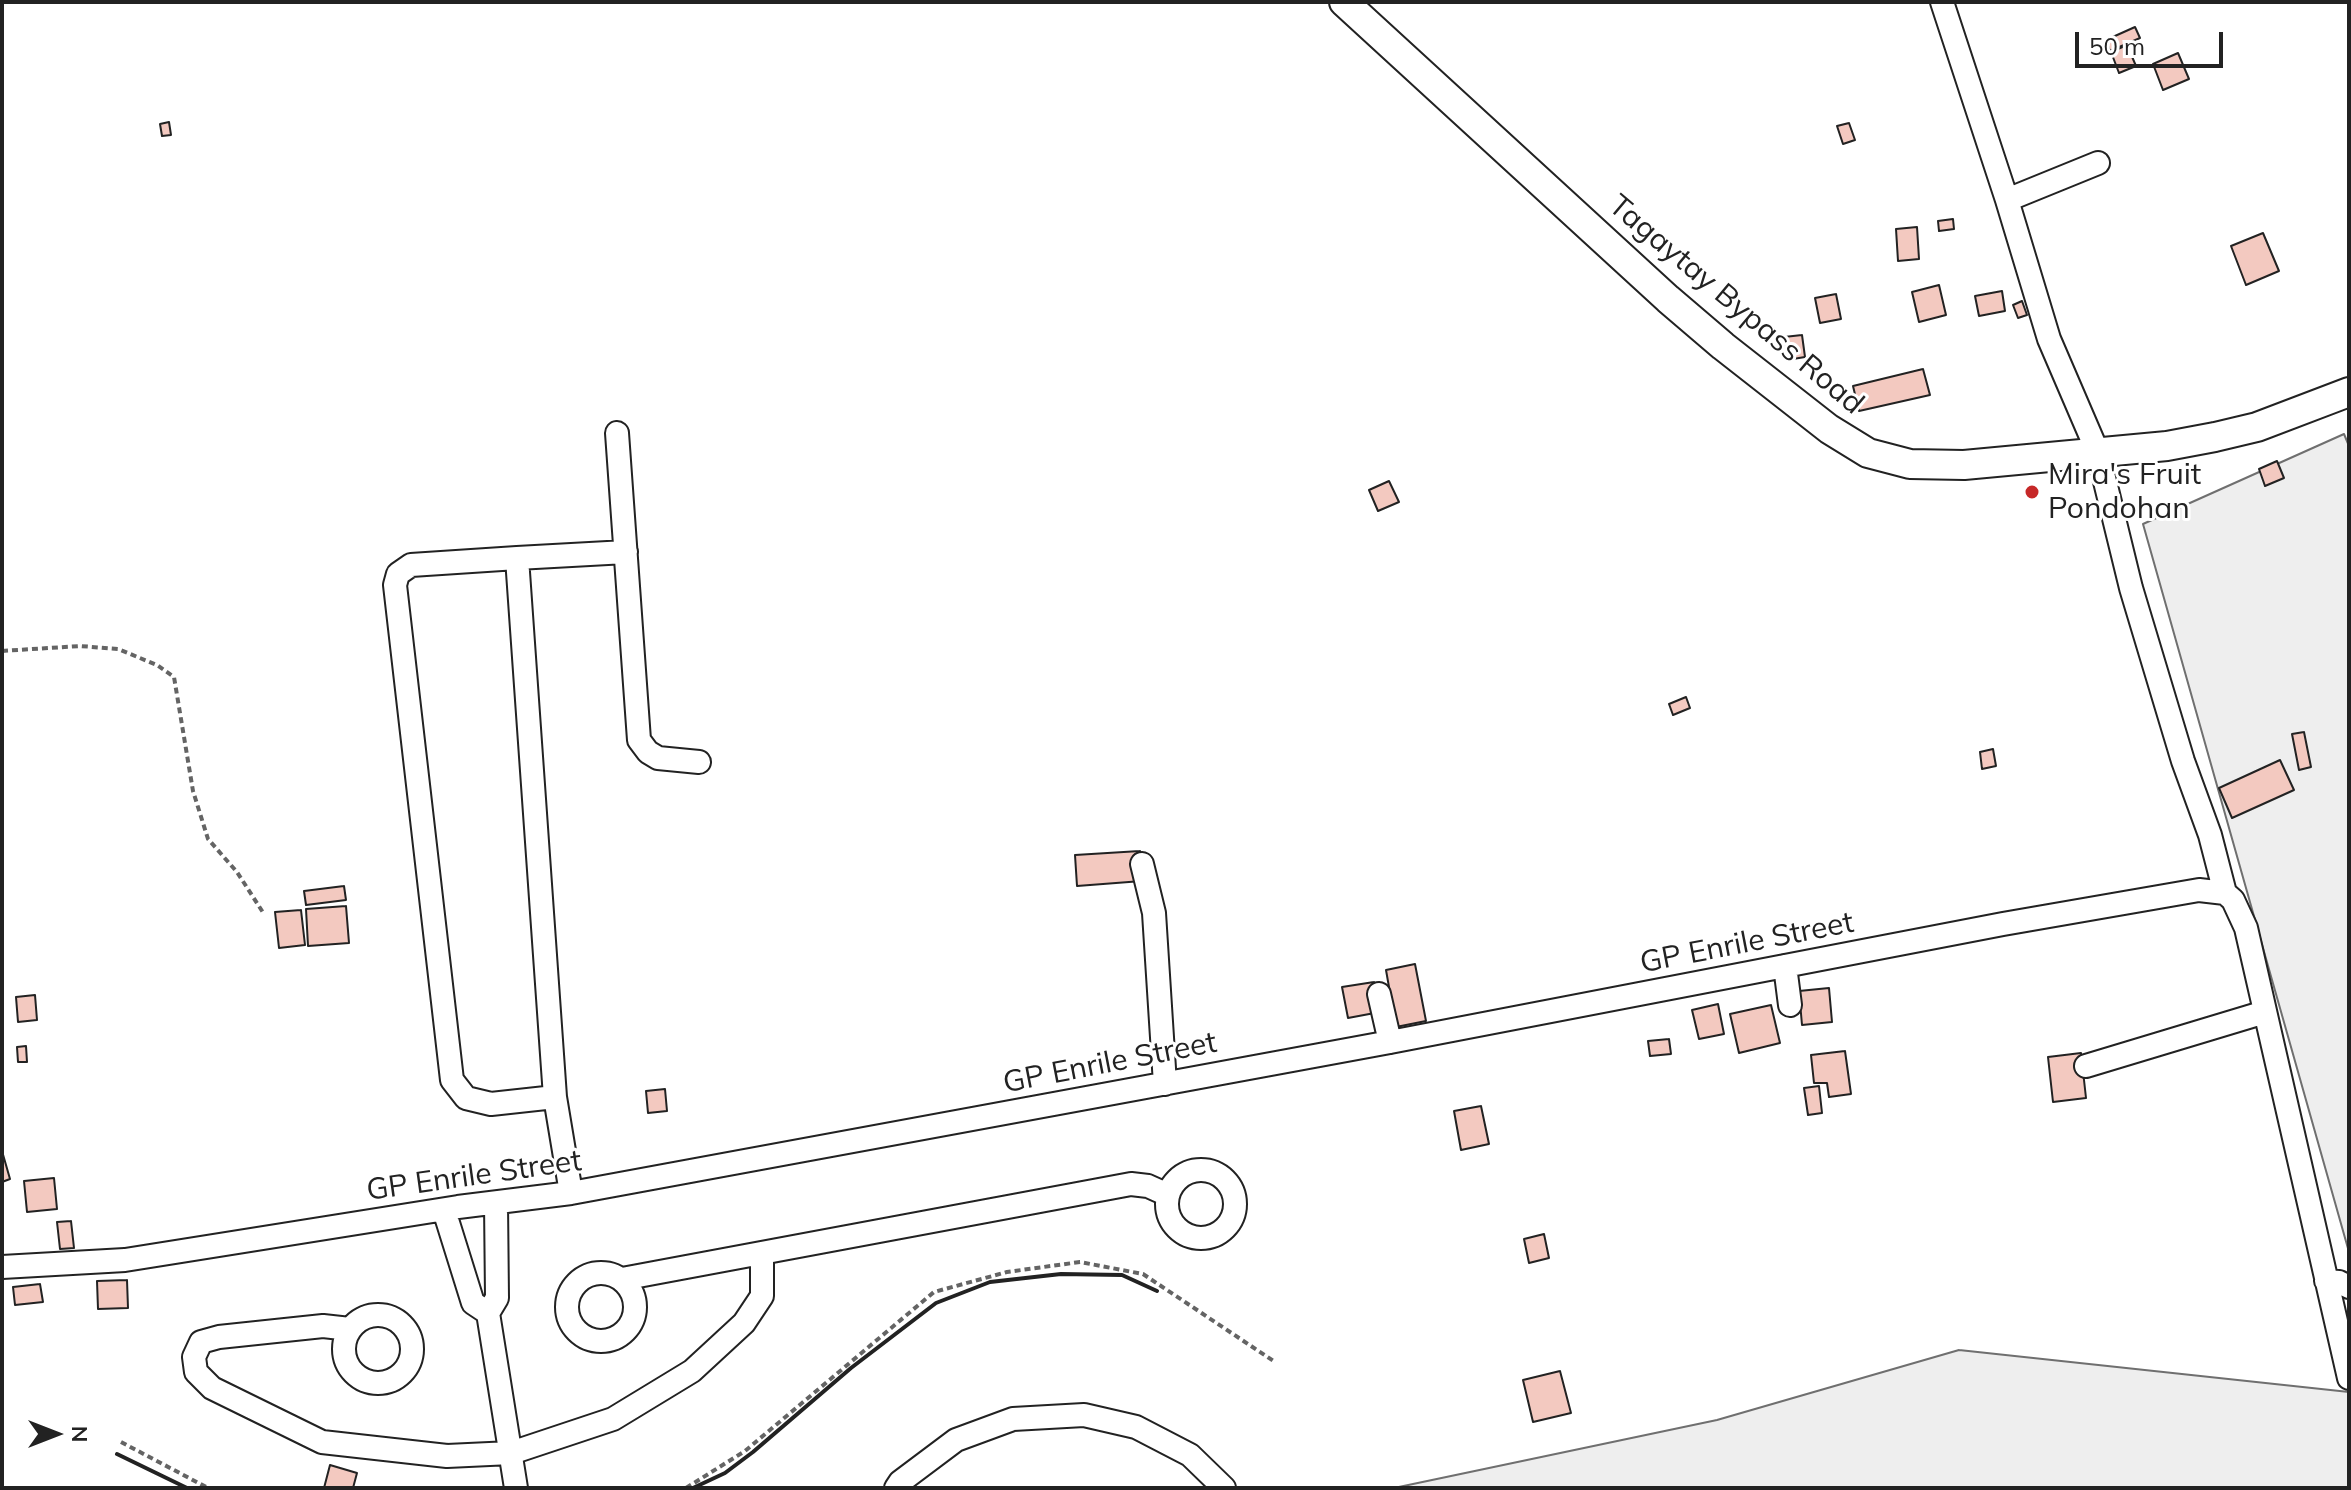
<!DOCTYPE html>
<html>
<head>
<meta charset="utf-8">
<style>
  body { margin:0 }
  #map { position:relative; width:2351px; height:1490px; overflow:hidden; background:#fff; font-family:Mulish,sans-serif }
  canvas { display:block }
  .frame { position:absolute; inset:0; border:4px solid #222; pointer-events:none }
  .north { position:absolute; left:16px; top:1394px; width:80px; height:80px; -webkit-text-stroke:6px #fff; paint-order:stroke; rotate:90deg; font-size:22px; font-weight:700; line-height:32px; text-align:center; color:#222 }
  .north::after { content:''; display:block; margin:auto; width:28px; height:36px; background:#222; clip-path:polygon(50% 0,100% 100%,50% 72%,0 100%) }
  .scale { position:absolute; left:2075px; top:32px; width:148px; height:36px; box-sizing:border-box; border:4px solid #222; border-top:0; padding-left:10px; font-size:24px; line-height:28px; white-space:nowrap; color:#222; -webkit-text-stroke:6px #fff; paint-order:stroke }
</style>
</head>
<body>
<div id="map">
<canvas width="2351" height="1490"></canvas>
<div class="frame"></div>
<div class="north">N</div>
<div class="scale">50 m</div>
</div>
<script>
const ctx = document.querySelector('canvas').getContext('2d');
ctx.lineJoin = 'round';
function fill(path, color) { ctx.fillStyle = color; ctx.fill(path, 'evenodd'); }
const poly = rows => new Path2D(rows.map(r => 'M' + r).join(''));
function trace(path, color, width, dash) { ctx.strokeStyle = color; ctx.lineWidth = width; ctx.lineCap = dash ? 'butt' : 'round'; ctx.setLineDash(dash || []); ctx.stroke(path); }
function write(font, color, halo, rows, align = 'center') {
  ctx.font = font + ' Mulish,sans-serif'; ctx.lineWidth = 6; ctx.setLineDash([]); ctx.textBaseline = 'middle'; ctx.strokeStyle = halo; ctx.fillStyle = color; for (const [text, x, y, turn = 0] of rows) {
    ctx.save(); ctx.translate(x, y); ctx.rotate((+turn || 0) * Math.PI / 180); ctx.textAlign = isNaN(turn) ? turn : align; if (halo) ctx.strokeText(text, 0, 0); ctx.fillText(text, 0, 0); ctx.restore();
  }
}
const green = poly([
  [2344,434,2349,446,2349,1252,2143,524,2344,434],
  [1959,1350,2349,1392,2349,1488,1394,1488,1717,1420,1959,1350]
]);
const building = poly([
  [2135,27,2140,38,2110,51,2106,40,2135,27],
  [2127,45,2136,66,2119,73,2111,52,2127,45],
  [2178,53,2189,79,2163,90,2153,64,2178,53],
  [169,122,171,135,162,136,160,124,169,122],
  [1849,123,1855,140,1843,144,1837,126,1849,123],
  [1953,219,1954,229,1939,231,1938,221,1953,219],
  [1917,227,1919,259,1898,261,1896,229,1917,227],
  [2263,233,2279,271,2246,285,2231,246,2263,233],
  [1939,285,1946,315,1919,322,1912,292,1939,285],
  [2002,291,2005,311,1979,316,1975,296,2002,291],
  [1836,294,1841,319,1820,323,1815,298,1836,294],
  [2022,301,2027,315,2018,318,2013,305,2022,301],
  [1802,335,1805,357,1787,360,1784,337,1802,335],
  [1923,369,1930,395,1859,411,1853,386,1923,369],
  [2277,461,2284,478,2265,486,2259,469,2277,461],
  [1389,481,1399,502,1378,511,1369,490,1389,481],
  [1686,697,1690,708,1673,715,1669,704,1686,697],
  [2304,732,2311,767,2299,770,2292,734,2304,732],
  [1993,749,1996,766,1982,769,1980,752,1993,749],
  [2280,760,2294,790,2232,818,2219,788,2280,760],
  [1140,851,1142,881,1077,886,1075,855,1140,851],
  [344,886,346,900,306,905,304,891,344,886],
  [346,906,349,943,308,946,306,909,346,906],
  [301,910,305,945,279,948,275,912,301,910],
  [1415,964,1426,1021,1396,1027,1386,970,1415,964],
  [1374,982,1380,1012,1348,1018,1342,987,1374,982],
  [1829,988,1832,1022,1802,1025,1799,991,1829,988],
  [35,995,37,1020,18,1022,16,997,35,995],
  [1718,1004,1724,1034,1699,1039,1692,1010,1718,1004],
  [1771,1005,1780,1043,1739,1053,1730,1014,1771,1005],
  [1669,1039,1671,1054,1650,1056,1648,1041,1669,1039],
  [26,1046,27,1062,18,1062,17,1047,26,1046],
  [1845,1051,1851,1094,1829,1097,1827,1083,1814,1083,1811,1055,1845,1051],
  [2081,1053,2086,1098,2053,1102,2048,1057,2081,1053],
  [1819,1086,1822,1113,1808,1115,1804,1088,1819,1086],
  [665,1089,667,1111,648,1113,646,1091,665,1089],
  [1481,1106,1489,1144,1461,1150,1454,1111,1481,1106],
  [2,1151,10,1179,2,1182,2,1151],
  [54,1178,57,1209,27,1212,24,1181,54,1178],
  [71,1221,74,1248,60,1249,57,1222,71,1221],
  [1544,1234,1549,1258,1529,1263,1524,1239,1544,1234],
  [127,1280,128,1308,98,1309,97,1281,127,1280],
  [40,1284,43,1302,15,1305,13,1287,40,1284],
  [1560,1371,1571,1413,1533,1422,1523,1380,1560,1371],
  [330,1465,357,1473,353,1488,324,1488,330,1465]
]);
const path = poly([
  [2,651,80,646,118,649,157,665,174,677,193,791,208,839,237,872,264,914],
  [121,1442,208,1488],
  [686,1488,745,1451,934,1292,1007,1272,1080,1262,1143,1274,1275,1362]
]);
const minor = poly([
  [1942,2,2007,200,2049,339,2098,453,2131,588,2183,761,2210,835,2225,893,2233,900,2246,928,2349,1378],
  [2007,200,2098,163],
  [617,433,639,740,648,752,658,758,699,762],
  [517,558,626,552],
  [1142,864,1154,913,1165,1084],
  [1785,966,1790,1005],
  [1379,994,1390,1042],
  [2086,1066,2265,1012],
  [555,1097,491,1104,466,1098,452,1080,395,585,398,574,411,565,517,558,555,1097,571,1193],
  '1167 1204a34 34 0 1 1 68 0a34 34 0 1 1-68 0Z',
  [496,1203,497,1298,488,1313,516,1488],
  [444,1210,473,1303,488,1313],
  [2,1267,125,1260,458,1207,571,1193,1390,1042,2003,924,2199,890,2225,893],
  '567 1307a34 34 0 1 1 68 0a34 34 0 1 1-68 0Z',
  [622,1279,1131,1184,1148,1186,1168,1195],
  [2326,1281,2339,1282,2349,1287],
  '344 1349a34 34 0 1 1 68 0a34 34 0 1 1-68 0Z',
  [350,1329,323,1326,219,1337,201,1342,194,1357,196,1372,212,1388,322,1442,447,1456,511,1453,613,1419,692,1371,744,1323,762,1296,762,1253],
  [896,1488,900,1482,956,1440,1013,1419,1084,1415,1136,1427,1190,1455,1224,1488]
]);
const major = poly([
  [1344,2,1668,299,1723,346,1829,429,1868,453,1910,464,1964,465,2167,446,2215,437,2257,427,2349,392]
]);
const wall = poly([
  [117,1454,187,1488],
  [693,1488,725,1473,753,1452,851,1368,936,1303,990,1282,1061,1274,1122,1275,1157,1291]
]);
const markers = [
  [2032,492,8,"#c62828"]
];
const streetNames = [
  ["Tagaytay Bypass Road",1736,305,40],
  ["GP Enrile Street",1747,943,-11],
  ["GP Enrile Street",1110,1063,-11],
  ["GP Enrile Street",474,1176,-8]
];
const poiNames = [
  ["Mira's Fruit",2048,475],
  ["Pondohan",2048,509]
];
fill(green, '#eee');
trace(green, '#6f6f6f', 2);
fill(building, '#f3c9c0');
trace(building, '#222', 2);
trace(minor, '#222', 26);
trace(major, '#222', 32);
trace(path, '#646464', 4, [6, 4]);
trace(minor, '#fff', 22);
trace(major, '#fff', 28);
trace(wall, '#222', 4);
for (const [x, y, r, color] of markers) { const dot = new Path2D(); dot.arc(x, y, r, 0, 2 * Math.PI); ctx.fillStyle = color; ctx.fill(dot); trace(dot, '#fff', 3); }
write('30px', '#222', '#fff', streetNames);
write('30px', '#222', '#fff', poiNames, 'left');
</script>
</body>
</html>
